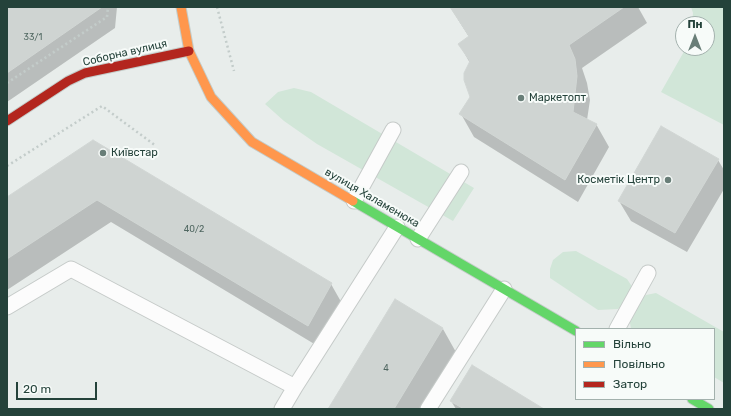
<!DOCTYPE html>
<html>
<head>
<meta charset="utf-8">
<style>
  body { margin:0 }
  #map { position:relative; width:731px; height:416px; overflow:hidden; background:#e8edeb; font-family:Rubik,sans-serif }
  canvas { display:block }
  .frame { position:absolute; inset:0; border:8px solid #24423a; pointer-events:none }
  .legend { position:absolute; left:575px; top:328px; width:140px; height:72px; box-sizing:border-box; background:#f7fbf9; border:1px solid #a3b1ad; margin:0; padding:5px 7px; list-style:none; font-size:12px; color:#24423a }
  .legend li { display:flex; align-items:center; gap:8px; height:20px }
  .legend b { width:20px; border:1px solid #a3b1ad }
  .north { position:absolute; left:675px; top:16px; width:40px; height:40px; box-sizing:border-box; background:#f7fbf9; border:1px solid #a3b1ad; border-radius:50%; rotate:0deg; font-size:11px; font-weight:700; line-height:16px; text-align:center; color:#24423a }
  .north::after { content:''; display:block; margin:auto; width:14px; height:18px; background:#697e78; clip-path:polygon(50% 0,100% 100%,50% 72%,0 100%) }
  .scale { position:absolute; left:16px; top:382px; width:81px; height:18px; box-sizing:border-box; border:2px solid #24423a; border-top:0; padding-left:5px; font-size:12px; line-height:14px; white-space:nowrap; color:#24423a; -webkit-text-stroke:3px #f7fbf9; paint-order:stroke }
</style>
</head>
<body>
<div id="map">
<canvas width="731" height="416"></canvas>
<div class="frame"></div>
<ul class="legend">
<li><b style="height:5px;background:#63d668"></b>Вільно</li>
<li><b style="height:5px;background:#ff974d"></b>Повільно</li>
<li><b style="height:5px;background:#b3261e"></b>Затор</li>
</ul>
<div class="north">Пн</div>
<div class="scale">20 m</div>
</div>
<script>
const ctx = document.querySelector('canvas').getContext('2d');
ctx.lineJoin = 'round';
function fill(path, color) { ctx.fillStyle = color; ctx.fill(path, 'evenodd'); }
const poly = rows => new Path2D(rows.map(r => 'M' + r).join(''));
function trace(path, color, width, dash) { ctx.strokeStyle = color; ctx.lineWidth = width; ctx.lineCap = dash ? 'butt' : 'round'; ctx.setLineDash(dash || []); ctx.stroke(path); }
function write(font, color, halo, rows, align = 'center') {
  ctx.font = font + ' Rubik,sans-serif'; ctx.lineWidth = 4; ctx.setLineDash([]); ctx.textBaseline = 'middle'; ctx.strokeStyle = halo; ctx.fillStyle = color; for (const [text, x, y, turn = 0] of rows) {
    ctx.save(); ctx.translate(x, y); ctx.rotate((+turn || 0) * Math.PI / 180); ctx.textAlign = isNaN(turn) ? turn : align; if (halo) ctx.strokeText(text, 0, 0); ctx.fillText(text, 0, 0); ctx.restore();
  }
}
const green = poly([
  [691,7,724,7,724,125,661,92,686,48,707,48,707,24,692,24,693,13],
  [294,88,311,92,474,188,453,221,317,144,284,121,265,104,278,92],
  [576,251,627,279,633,288,629,298,618,309,598,310,550,278,550,269,553,260,563,252],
  [656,293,724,332,724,383,714,377,714,329,631,329,629,317,639,300,646,295]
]);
const shadow = poly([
  [7,7,117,7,115,28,7,102],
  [450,7,638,7,647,23,582,68,587,83,590,100,587,120,596,124,609,147,578,202,474,137,461,114,471,97,470,63,459,44,469,37],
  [93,142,331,284,344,307,321,348,111,222,7,290,7,198],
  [718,160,724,170,724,189,687,252,631,221,619,201],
  [443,329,457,354,424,409,329,409],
  [451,401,532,409,456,409]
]);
const building = poly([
  [7,7,102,7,7,73,7,7],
  [450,7,624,7,569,45,575,59,577,76,573,112,597,124,565,180,459,114,470,97,464,80,464,73,470,61,458,44,469,36,450,7],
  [661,126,719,159,675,233,618,201,661,126],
  [93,140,332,283,308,326,97,200,7,259,7,197,93,140],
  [395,299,443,328,394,409,328,409,395,299],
  [472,365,544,409,464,409,450,401,472,365]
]);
const path = poly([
  [217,7,234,71],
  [7,83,107,17,108,7],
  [7,166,102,106,156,146]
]);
const lane = poly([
  [354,201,393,130],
  [418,239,461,172],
  [7,307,71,269,295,387,282,409],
  [617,329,648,273],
  [295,387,397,227],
  [428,409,504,289]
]);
const fast = poly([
  [353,201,576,331],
  [692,399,709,409]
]);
const slow = poly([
  [181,7,189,51,211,97,252,142,353,201]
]);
const jam = poly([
  [7,121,68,81,85,73,189,51]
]);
const markers = [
  [521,98,4,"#697e78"],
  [103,153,4,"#697e78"],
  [668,180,4,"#697e78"]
];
const numberNames = [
  ["33/1",33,37],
  ["40/2",194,229],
  ["4",386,368]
];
const streetNames = [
  ["Соборна вулиця",125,53,-13],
  ["вулиця Халаменюка",372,198,30]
];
const poiNames = [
  ["Маркетопт",529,98],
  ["Київстар",111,153],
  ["Косметік Центр",660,180,"right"]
];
fill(green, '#d1e6d8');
fill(shadow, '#0003');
fill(building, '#cfd4d2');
trace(building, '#d1d6d4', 1);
trace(lane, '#c5cac8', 17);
trace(fast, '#c3cbc8', 11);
trace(slow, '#c3cbc8', 11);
trace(jam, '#c3cbc8', 11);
trace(path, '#c3ccca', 2.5, [2, 3]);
trace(lane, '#fcfcfc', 15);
trace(fast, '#63d668', 9);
trace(slow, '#ff974d', 9);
trace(jam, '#b3261e', 9);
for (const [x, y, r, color] of markers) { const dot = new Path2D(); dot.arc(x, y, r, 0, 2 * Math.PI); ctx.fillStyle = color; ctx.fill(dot); trace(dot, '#f7fbf9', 1.5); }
write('9px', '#506761', null, numberNames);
write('11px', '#24423a', '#f7fbf9', streetNames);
write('11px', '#24423a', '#f7fbf9', poiNames, 'left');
</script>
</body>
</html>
